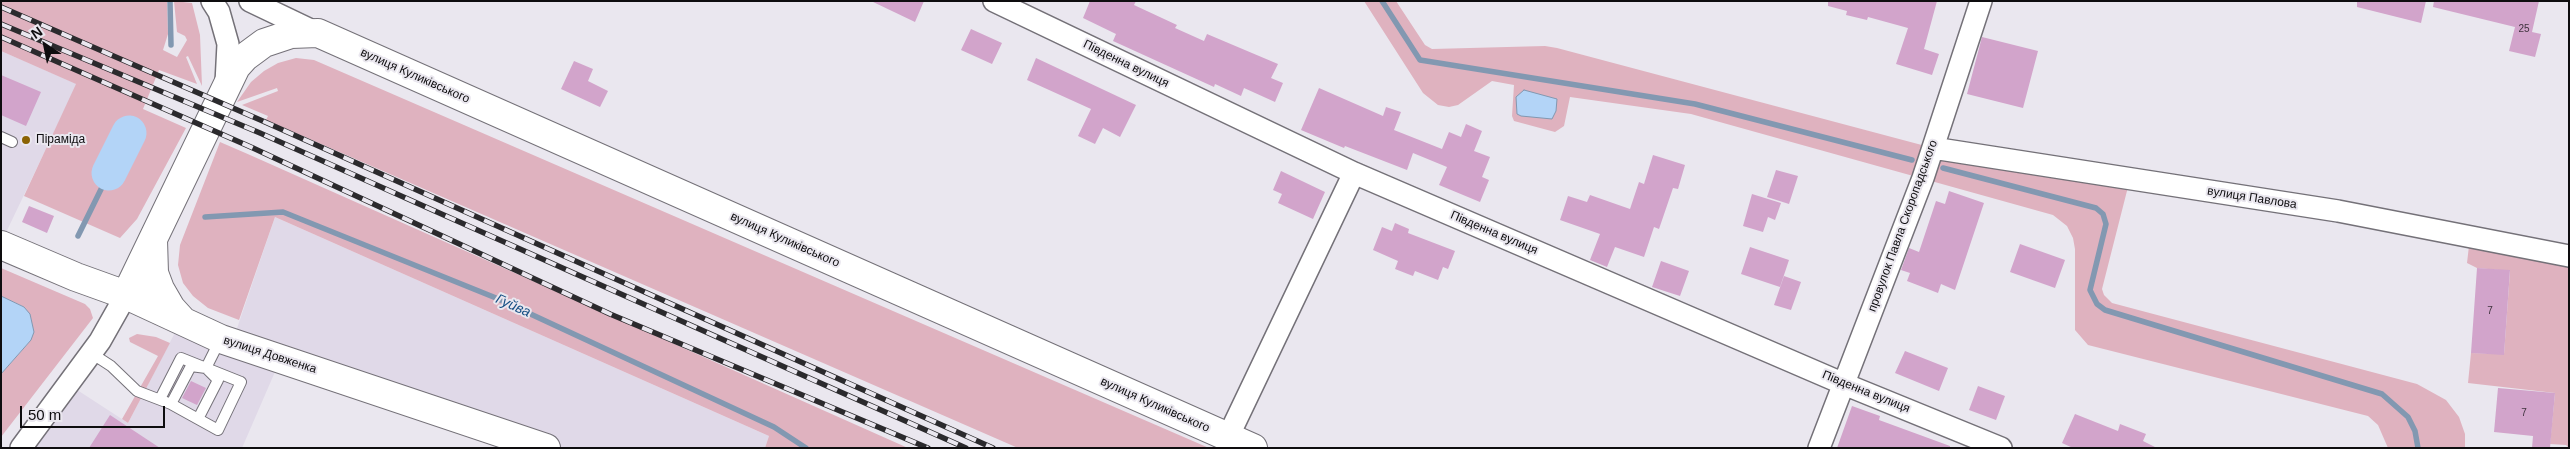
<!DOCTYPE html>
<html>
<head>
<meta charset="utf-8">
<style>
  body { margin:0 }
  #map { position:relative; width:2570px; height:449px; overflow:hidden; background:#eae7ef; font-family:Arial,sans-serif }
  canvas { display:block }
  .frame { position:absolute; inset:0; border:2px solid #0e0d0f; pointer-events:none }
  .north { position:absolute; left:20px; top:20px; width:50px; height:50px; -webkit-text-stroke:4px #eae7ef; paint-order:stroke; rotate:326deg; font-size:14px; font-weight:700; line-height:20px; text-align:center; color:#0e0d0f }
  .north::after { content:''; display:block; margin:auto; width:18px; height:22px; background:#0e0d0f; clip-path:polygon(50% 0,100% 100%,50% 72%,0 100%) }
  .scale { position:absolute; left:20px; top:406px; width:145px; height:22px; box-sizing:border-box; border:2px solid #0e0d0f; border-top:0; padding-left:6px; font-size:15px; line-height:18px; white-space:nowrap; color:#0e0d0f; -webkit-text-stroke:4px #eae7ef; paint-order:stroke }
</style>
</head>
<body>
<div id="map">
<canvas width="2570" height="449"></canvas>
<div class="frame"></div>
<div class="north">N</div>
<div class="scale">50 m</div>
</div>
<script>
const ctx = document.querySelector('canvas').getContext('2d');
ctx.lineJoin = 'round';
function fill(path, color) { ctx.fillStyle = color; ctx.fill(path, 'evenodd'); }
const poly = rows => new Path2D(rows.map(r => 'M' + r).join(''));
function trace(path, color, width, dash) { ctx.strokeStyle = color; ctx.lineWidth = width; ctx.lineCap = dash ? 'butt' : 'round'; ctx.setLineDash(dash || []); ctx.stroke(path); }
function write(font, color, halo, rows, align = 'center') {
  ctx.font = font + ' Arial,sans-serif'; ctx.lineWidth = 4; ctx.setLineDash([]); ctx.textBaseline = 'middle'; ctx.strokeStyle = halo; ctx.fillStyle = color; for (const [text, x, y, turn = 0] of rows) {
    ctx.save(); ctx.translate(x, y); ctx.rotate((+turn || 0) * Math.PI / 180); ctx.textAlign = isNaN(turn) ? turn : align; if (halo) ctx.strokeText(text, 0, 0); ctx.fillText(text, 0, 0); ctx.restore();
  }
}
const built = poly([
  [1,51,77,84,1,243],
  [275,217,769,436,765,448,546,448,281,358,242,448,21,448,68,384,128,423,181,321,232,343]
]);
const green = poly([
  [1,1,167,1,168,34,163,50,177,57,187,40,185,36,177,32,174,1,192,3,200,35,202,86,188,56,186,57,197,84,159,70,143,109,186,128,137,219,120,238,24,196,76,84,1,51],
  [1364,1,1396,1,1425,45,1432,49,1545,46,1557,48,1933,148,2130,179,2102,289,2104,295,2112,303,2417,384,2446,400,2459,417,2465,434,2465,448,2388,448,2378,425,2368,416,2088,345,2075,330,2075,249,2073,238,2067,226,2053,215,1691,114,1570,97,1564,126,1555,132,1514,121,1512,116,1514,85,1492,81,1458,105,1449,107,1438,105,1423,93],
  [296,58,314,60,1209,448,1018,448,266,120,268,116,242,105,278,91,277,88,237,102,251,82,264,71,278,63],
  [220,142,250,155,908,448,765,448,769,436,275,217,239,320,208,308,193,296,183,283,178,265,180,245],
  [2470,237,2569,256,2569,448,2566,445,2550,444,2555,393,2468,383,2471,353,2504,354,2510,271,2477,268,2467,263],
  [1,268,85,304,90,309,93,318,1,437,1,374,31,340,24,307,1,296],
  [137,334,156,337,170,343,128,423,122,419,158,356,130,342,129,338]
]);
const water = poly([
  [1524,90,1557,99,1556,111,1552,119,1521,116,1517,114,1516,97,1524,90],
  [1,296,24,307,30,314,34,332,31,340,1,374,1,296]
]);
const stream = poly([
  [170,1,171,45],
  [1382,1,1420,60,1695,104,1912,160],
  [1943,168,2096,208,2103,214,2106,224,2090,290,2097,304,2105,310,2382,394,2408,417,2415,431,2418,448],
  [205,217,283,212,496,298,774,427,806,448],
  [78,236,109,173]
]);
const river = poly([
  [109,173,129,133]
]);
const building = poly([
  [871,1,924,1,915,22],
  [1090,1,1136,1,1134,5,1177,25,1175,28,1204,41,1207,34,1278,64,1271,78,1283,83,1275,102,1244,88,1241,96,1215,84,1214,87,1113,41,1116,34,1083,18],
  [1828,1,1937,1,1924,49,1939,54,1932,75,1896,64,1908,28,1868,17,1867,20,1846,15,1847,11,1828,6],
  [2357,1,2426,1,2421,23,2357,7],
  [2434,1,2539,1,2532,32,2541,34,2535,57,2509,51,2515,27,2433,7],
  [971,29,1002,43,992,64,961,50],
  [1982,37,2038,51,2023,108,1967,94],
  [1036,58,1136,105,1120,137,1103,128,1095,144,1078,136,1091,109,1027,80],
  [574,61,593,69,588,81,608,91,600,107,561,89],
  [1,75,41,92,26,126,1,115],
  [1319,88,1383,116,1386,107,1401,112,1394,130,1442,149,1449,132,1461,137,1466,124,1482,131,1474,151,1490,157,1482,177,1489,180,1480,202,1439,185,1447,167,1413,153,1407,170,1345,146,1344,148,1301,130],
  [1653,155,1685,165,1678,189,1673,188,1659,229,1654,227,1644,257,1615,247,1607,267,1590,260,1600,234,1560,220,1568,196,1587,202,1590,195,1630,209,1639,182,1644,184],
  [1776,170,1798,176,1789,204,1767,197],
  [1281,171,1325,192,1313,219,1278,203,1282,194,1273,190],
  [1949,191,1984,203,1955,290,1941,284,1938,293,1907,281,1910,273,1901,270,1909,248,1919,252,1936,201,1945,204],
  [1752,194,1781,203,1775,220,1768,217,1763,232,1743,226],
  [29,206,54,216,47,233,22,222],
  [1395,223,1409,229,1408,233,1455,251,1448,269,1443,267,1438,280,1415,271,1413,276,1395,269,1398,261,1373,250,1382,227,1392,231],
  [2020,244,2065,260,2055,288,2010,272],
  [1750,247,1789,260,1780,287,1741,274],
  [1661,261,1689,271,1680,296,1652,287],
  [2477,268,2510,270,2504,355,2471,353],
  [1784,276,1801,282,1791,310,1774,305],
  [1905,351,1948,368,1939,391,1895,373],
  [191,381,206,388,197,405,182,398],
  [1978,386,2005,396,1996,420,1969,410],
  [2498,388,2555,393,2550,448,2532,448,2533,436,2494,432],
  [1852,406,1880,416,1879,420,1950,446,1950,448,1837,448],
  [2075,414,2118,431,2120,424,2146,434,2143,441,2157,448,2073,448,2062,443],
  [110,415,160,448,89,448]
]);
const lane = poly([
  [1,137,12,142],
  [91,353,111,366,137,391,171,404,218,430,241,382,181,358,160,399],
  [206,368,220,340],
  [171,404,191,366,206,368,218,380,198,419]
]);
const street = poly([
  [212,1,219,12,228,44,226,83],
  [250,1,317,33],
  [994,1,1354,173,1844,384,2001,448],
  [1933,148,2338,211,2569,256],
  [1228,437,1354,173],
  [21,448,100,341,126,295],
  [1819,448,1923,178,1981,1]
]);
const secondary = poly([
  [153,240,154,273,160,289,171,308,181,319],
  [1,245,76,277,126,295,221,339,546,448],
  [126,295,236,67,245,57,264,43,291,34,318,33,1253,448]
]);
const rail = poly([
  [1,7,265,122,993,448],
  [1,24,260,133,966,448],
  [1,37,253,148,610,314,928,448]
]);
const markers = [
  [26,140,5,"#8b6304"]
];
const numberNames = [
  ["25",2524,29],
  ["7",2490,311],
  ["7",2524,413]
];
const streetNames = [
  ["Південна вулиця",1126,64,26],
  ["вулиця Куликівського",415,76,24],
  ["вулиця Павлова",2252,198,9],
  ["провулок Павла Скоропадського",1903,226,-70],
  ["Південна вулиця",1494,233,23],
  ["вулиця Куликівського",785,240,24],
  ["вулиця Довженка",270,355,18],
  ["Південна вулиця",1866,392,22],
  ["вулиця Куликівського",1155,405,24]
];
const poiNames = [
  ["Піраміда",36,140]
];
const waterNames = [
  ["Гуйва",513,306,24]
];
fill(built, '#e0d9e8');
fill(green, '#dfb2bf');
fill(water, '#b3d4f7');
trace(water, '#8298b1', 1);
trace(stream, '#8298b1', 5.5);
trace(river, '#b3d4f7', 35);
fill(building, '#d2a4cb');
trace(lane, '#747178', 12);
trace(street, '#747178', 24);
trace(secondary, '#747178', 30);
trace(lane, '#fff', 10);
trace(street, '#fff', 21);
trace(secondary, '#fff', 28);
trace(rail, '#2b2a2d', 5.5);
trace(rail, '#eae7ef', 4, [11]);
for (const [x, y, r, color] of markers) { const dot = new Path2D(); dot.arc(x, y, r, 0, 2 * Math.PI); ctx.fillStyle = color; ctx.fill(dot); trace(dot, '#eae7ef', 2); }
write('10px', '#3f333e', null, numberNames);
write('12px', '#0e0d0f', '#eae7ef', streetNames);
write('12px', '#0e0d0f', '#eae7ef', poiNames, 'left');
write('italic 14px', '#164f84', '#eae7ef', waterNames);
</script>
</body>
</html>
